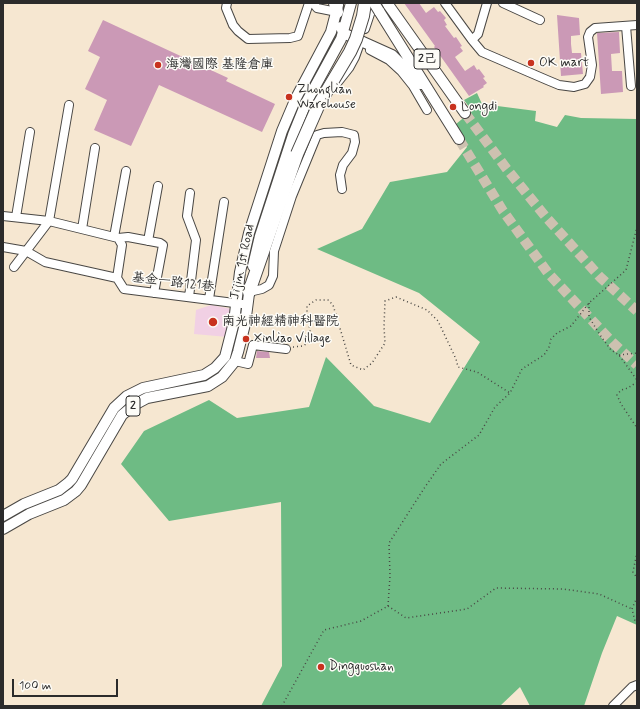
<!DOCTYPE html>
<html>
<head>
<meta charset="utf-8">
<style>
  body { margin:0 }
  #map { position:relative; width:640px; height:709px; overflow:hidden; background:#f6e7d1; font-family:Mynerve,sans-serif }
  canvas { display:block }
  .frame { position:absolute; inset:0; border:4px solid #2b2b2b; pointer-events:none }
  .scale { position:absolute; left:12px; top:679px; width:106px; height:18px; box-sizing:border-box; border:2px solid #2b2b2b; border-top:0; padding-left:5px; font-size:12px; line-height:14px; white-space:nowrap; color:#2b2b2b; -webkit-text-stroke:3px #fdfcf7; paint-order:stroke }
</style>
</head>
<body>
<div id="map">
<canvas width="640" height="709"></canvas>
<div class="frame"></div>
<div class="scale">100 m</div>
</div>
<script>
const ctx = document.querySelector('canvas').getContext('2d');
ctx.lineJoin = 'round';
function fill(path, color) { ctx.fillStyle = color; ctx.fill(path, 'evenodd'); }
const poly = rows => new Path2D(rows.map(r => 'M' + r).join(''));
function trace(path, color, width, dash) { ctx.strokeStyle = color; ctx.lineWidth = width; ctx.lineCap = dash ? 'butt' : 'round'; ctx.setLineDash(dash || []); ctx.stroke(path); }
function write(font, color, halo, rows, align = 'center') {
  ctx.font = font + ' Mynerve,"LXGW WenKai TC",sans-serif'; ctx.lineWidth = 3; ctx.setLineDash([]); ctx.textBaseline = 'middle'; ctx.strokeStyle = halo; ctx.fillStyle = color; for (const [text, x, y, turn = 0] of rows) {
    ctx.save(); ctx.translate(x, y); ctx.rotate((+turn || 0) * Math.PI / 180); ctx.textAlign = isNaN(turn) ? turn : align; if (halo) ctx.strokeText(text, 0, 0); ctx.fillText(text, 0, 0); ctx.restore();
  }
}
const built = poly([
  [211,305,232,309,228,337,194,334,196,310]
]);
const forest = poly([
  [477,93,482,104,536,111,535,121,557,127,565,115,581,118,637,119,637,625,617,616,602,653,584,706,530,706,520,687,500,706,261,706,282,666,281,502,169,521,121,464,144,431,209,400,237,418,309,407,326,357,374,406,430,423,480,342,419,293,317,249,362,229,390,182,447,172,467,147,456,124,472,111,464,100]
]);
const building = poly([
  [404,3,419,3,426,13,434,7,438,12,440,11,446,18,444,20,447,25,445,26,454,38,456,37,462,46,460,47,463,51,455,57,465,71,474,65,477,70,479,69,485,77,483,78,487,83,483,86,484,87,469,96,434,47,435,46],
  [557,15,579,18,580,35,571,36,571,44,572,53,581,53,583,74,561,76],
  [103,20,228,78,226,81,275,104,262,132,159,85,131,146,94,130,107,100,85,89,100,57,88,51],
  [619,32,620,53,611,54,612,71,622,71,623,92,601,94,597,33],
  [257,351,269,352,270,358,256,358]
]);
const majorTunnel = poly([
  [465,113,506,168,545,216,600,277,637,311],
  [459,139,503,211,548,273,612,342,637,365]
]);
const path = poly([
  [589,303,589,317,600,335,611,350,619,355,637,380],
  [293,347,303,346,309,342,310,331,307,314,307,306,316,300,328,300,333,305,351,365,363,370,372,363,385,343,384,327,385,301,396,297,427,310,438,321,456,359,458,367,477,372,510,393],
  [619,355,637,353],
  [637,382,628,388,621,390,617,395,621,404,637,428],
  [637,552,633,572,637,578],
  [637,597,632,609,635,621,637,622],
  [388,606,390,576,389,543,425,487,441,464,479,435,495,407,510,393,522,369,544,355,549,347,551,339,557,333,571,326,589,303,626,270,637,227],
  [388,606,406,618,467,609,496,588,563,589,599,594,632,609],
  [282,706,324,630,361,621,388,606]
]);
const minor = poly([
  [227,3,226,8,233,25,238,31,248,39,290,38,298,36,309,3],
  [313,3,317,8,337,12],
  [445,3,472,40,482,52,547,80,559,85,574,87,585,84,590,77,592,65,588,37,590,32,595,28,637,25],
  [503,3,540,20],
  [626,26,631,86],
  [365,29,371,11],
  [472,40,478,34,487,3],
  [370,50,389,60,401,71,413,86,427,110],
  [334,87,349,68,355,57,361,40],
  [3,216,49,221,118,238,122,245,117,278,124,289,242,304],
  [16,217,30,132],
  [82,229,95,148],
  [114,237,126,171],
  [118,238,128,237,160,243,163,245,154,293],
  [148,241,158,186],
  [3,247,26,251,45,262,117,278],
  [14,267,49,221,69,105],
  [249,292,262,289,269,285,273,276,274,251,292,196,317,135,324,133,342,132,354,135,355,142,352,153,343,165,340,175,342,189],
  [189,297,196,240,187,216,190,193],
  [209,299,224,202],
  [235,361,248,364,253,345,286,349],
  [613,706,632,687,637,685]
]);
const major = poly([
  [387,3,465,113],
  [379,11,459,139],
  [341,27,343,33,392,55,405,68,420,84],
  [253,266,260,236,293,135,306,103,341,39,351,3],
  [3,516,24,504,59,490,68,483,72,479,114,408,127,396,143,388,204,375,215,368,225,357,234,322,240,272,249,233,282,131,296,98,331,32,338,5],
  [3,529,29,514,64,500,76,491,81,485,122,415,134,405,147,398,208,386,222,377,235,361,238,352,245,324,250,286]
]);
const highway = poly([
  [335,3,337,12],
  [249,292,297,154]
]);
const majorBridge = poly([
  [374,3,379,11]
]);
const highwayBridge = poly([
  [297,154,319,104,350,52,356,39,363,16,365,3]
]);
const markers = [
  [531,63,4,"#c8321e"],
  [158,65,4,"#c8321e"],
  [289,97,4,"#c8321e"],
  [453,107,4,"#c8321e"],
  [213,322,5,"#c8321e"],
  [246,339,4,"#c8321e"],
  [321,667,4,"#c8321e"]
];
const shields = [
  [427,59,26],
  [133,406,14]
];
const shieldNames = [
  ["2己",427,59],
  ["2",133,406]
];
const poiNames = [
  ["OK mart",539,63],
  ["海灣國際 基隆倉庫",166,65],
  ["Zhonglian",297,90],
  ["Warehouse",297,105],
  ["Longdi",461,107],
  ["南光神經精神科醫院",222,322],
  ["Xinliao Village",254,339],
  ["Dingguoshan",329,667]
];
const streetNames = [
  ["Jijin 1st Road",243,262,-78],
  ["基金一路121巷",173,283,7]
];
fill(built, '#f1d0e4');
fill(forest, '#6ebb84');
fill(building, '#cb99b6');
trace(majorTunnel, '#cdc1b0', 10, [10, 5]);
trace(minor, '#494744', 10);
trace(major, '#494744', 12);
trace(highway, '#494744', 14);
trace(path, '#494744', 1.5, [1, 3]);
trace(minor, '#fff', 8);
trace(major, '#fff', 10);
trace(highway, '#fff', 12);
trace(majorBridge, '#494744', 12, []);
trace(highwayBridge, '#494744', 14, []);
trace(majorBridge, '#fff', 10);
trace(highwayBridge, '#fff', 12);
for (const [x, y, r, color] of markers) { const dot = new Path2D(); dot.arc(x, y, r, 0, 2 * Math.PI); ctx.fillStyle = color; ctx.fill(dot); trace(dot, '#fdfcf7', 1.5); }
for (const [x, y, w] of shields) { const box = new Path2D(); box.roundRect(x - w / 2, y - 10, w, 20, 3); ctx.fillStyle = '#fdfcf7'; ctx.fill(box); trace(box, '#2b2b2b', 1); }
write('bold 12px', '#2b2b2b', null, shieldNames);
write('13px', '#2b2b2b', '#fdfcf7', poiNames, 'left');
write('13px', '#2b2b2b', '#fdfcf7', streetNames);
</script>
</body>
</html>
